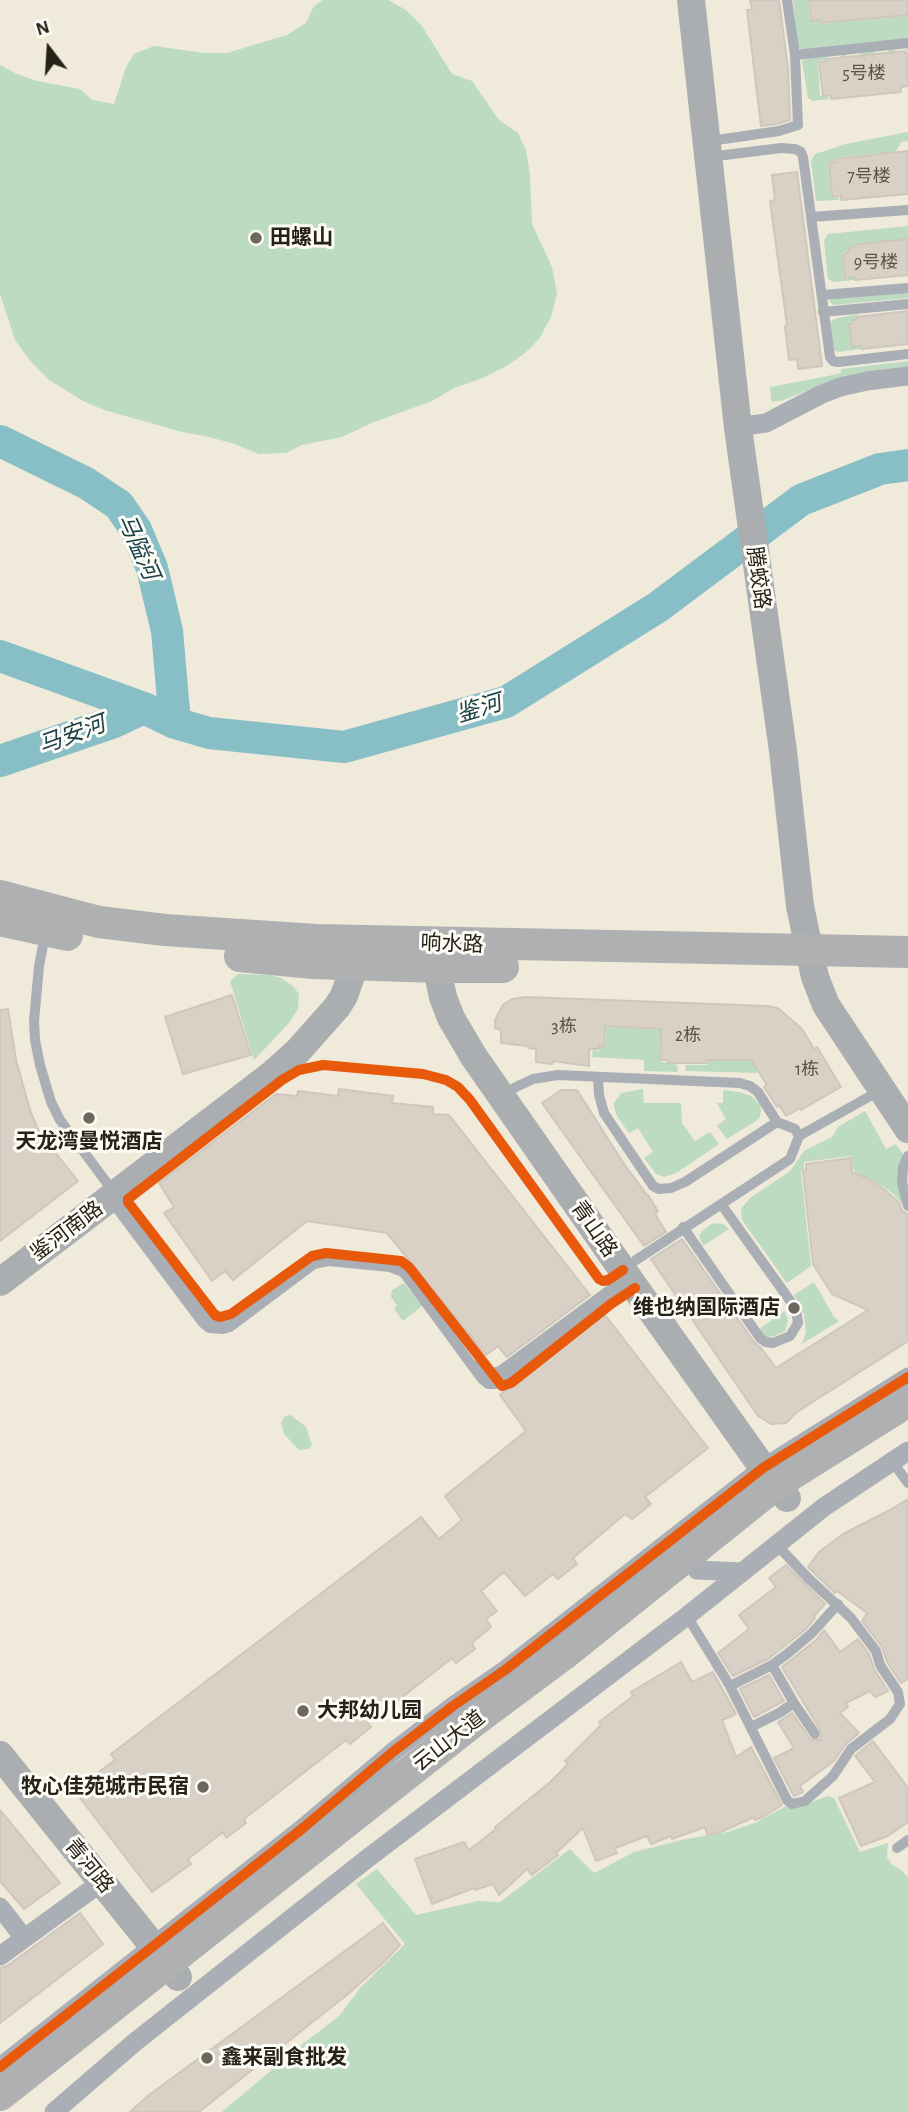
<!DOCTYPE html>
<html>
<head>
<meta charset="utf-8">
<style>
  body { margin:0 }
  #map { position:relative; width:908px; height:2112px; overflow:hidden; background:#f0eada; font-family:"Alegreya Sans",sans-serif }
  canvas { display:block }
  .north { position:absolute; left:14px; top:14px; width:70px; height:70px; -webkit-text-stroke:5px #fdfbf5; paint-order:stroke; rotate:343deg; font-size:19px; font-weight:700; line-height:28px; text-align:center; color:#272218 }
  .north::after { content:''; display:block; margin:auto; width:24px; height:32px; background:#272218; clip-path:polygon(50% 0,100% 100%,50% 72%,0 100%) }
</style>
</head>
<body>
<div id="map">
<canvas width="908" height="2112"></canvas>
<div class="north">N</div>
</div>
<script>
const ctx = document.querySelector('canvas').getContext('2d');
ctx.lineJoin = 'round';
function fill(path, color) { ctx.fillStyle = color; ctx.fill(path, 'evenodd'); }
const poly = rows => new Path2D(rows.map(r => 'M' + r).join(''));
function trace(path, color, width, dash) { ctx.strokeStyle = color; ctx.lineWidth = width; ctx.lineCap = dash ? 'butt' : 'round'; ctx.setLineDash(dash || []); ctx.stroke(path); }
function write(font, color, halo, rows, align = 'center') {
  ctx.font = font + ' "Alegreya Sans","Noto Sans SC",sans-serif'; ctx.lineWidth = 6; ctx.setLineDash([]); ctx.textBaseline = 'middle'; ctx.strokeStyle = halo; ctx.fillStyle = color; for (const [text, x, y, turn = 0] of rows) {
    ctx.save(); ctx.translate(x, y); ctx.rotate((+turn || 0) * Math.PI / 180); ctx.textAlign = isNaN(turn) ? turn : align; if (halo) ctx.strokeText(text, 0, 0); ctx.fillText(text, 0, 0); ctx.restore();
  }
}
const green = poly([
  [323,0,388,0,406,10,422,26,452,74,472,81,499,120,518,133,526,150,530,175,532,224,552,267,557,294,551,317,539,339,525,353,508,365,483,378,454,388,432,401,374,422,342,437,302,445,286,453,259,454,235,444,205,436,182,432,104,410,85,402,49,380,32,363,15,340,0,294,0,65,17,74,37,81,80,89,92,100,114,104,126,67,134,54,154,46,205,53,227,53,287,35,306,23,314,6],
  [793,0,808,0,810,21,819,21,820,24,832,23,832,19,836,19,837,22,855,21,856,18,863,17,864,20,875,19,875,15,877,16,879,19,899,16,900,14,906,13,908,16,908,40,801,50,797,45],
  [908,47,908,52,906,48,894,50,894,52,889,53,888,50,874,52,874,55,862,56,860,53,846,55,846,57,841,58,841,55,827,57,827,60,818,61,820,96,829,96,829,99,813,101,808,98,802,61,808,57],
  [908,132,908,141,901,142,897,150,892,152,892,156,880,157,879,153,835,158,835,162,828,162,831,198,839,198,839,200,816,201,811,161,815,154,846,144],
  [908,226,908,243,905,239,853,245,853,247,848,248,848,250,842,254,844,278,854,277,854,280,833,282,828,279,824,240,828,234],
  [908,291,908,298,833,305,829,301,833,298],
  [859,314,849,324,851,347,861,347,861,349,838,352,834,350,830,324,831,321,837,318],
  [908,361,908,367,884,369,811,389,784,400,772,402,771,398,770,387,838,374,841,372,841,369],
  [238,974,270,975,281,978,293,986,299,994,298,1009,289,1023,254,1060,230,981],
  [606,1027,666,1030,664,1042,659,1043,659,1061,677,1065,678,1072,644,1071,644,1060,592,1057,593,1050,600,1051,600,1047,605,1046],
  [715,1060,760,1061,764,1063,755,1068,758,1073,685,1071,686,1065,707,1065,707,1061],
  [643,1089,644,1103,681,1103,682,1123,695,1141,710,1132,719,1144,678,1172,665,1177,656,1174,644,1158,653,1152,638,1128,629,1133,617,1116,614,1107,614,1103,621,1093],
  [723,1090,739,1092,751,1096,755,1099,761,1107,760,1117,756,1121,727,1139,717,1126,726,1119,717,1103,723,1103],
  [865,1111,886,1149,896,1144,904,1155,899,1177,902,1204,895,1195,879,1184,854,1171,851,1156,804,1162,804,1169,801,1171,811,1266,787,1283,742,1220,741,1209,750,1198,790,1171,804,1151,832,1137,838,1127],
  [718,1223,725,1225,729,1229,703,1246,699,1236,702,1231,711,1224],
  [814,1282,834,1317,839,1321,802,1344,806,1333,804,1314,794,1295],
  [404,1283,422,1306,403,1321,394,1309,397,1305,391,1297,392,1290],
  [785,1311,788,1321,785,1331,775,1336,768,1337,761,1333,759,1329],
  [291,1415,306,1427,312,1445,309,1449,299,1450,284,1434,281,1423,284,1417],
  [828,1796,834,1798,860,1852,888,1843,887,1857,892,1865,900,1869,908,1877,908,2112,222,2112,295,2050,339,2016,361,1987,405,1944,356,1884,377,1869,416,1915,478,1901,500,1902,570,1849,594,1873,634,1852,686,1839,728,1832,757,1822,786,1806,798,1807]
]);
const river = poly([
  [0,441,86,483,119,505,136,530,152,568,167,631,175,723],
  [0,656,144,708,175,723,209,733,344,747,506,702,658,607,801,500,880,469,908,465],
  [0,761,114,722,144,708]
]);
const building = poly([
  [750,0,779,0,788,68,790,120,777,124,761,126,747,10,752,10,750,0],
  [809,0,908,0,908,15,821,23,821,20,811,21,809,0],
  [905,51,905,53,908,53,908,86,901,87,901,92,831,99,831,95,823,96,819,62,828,61,828,59,905,51],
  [907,151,908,194,841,200,841,196,832,197,829,163,837,162,836,159,907,151],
  [797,172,822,366,798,369,797,359,789,360,785,326,787,325,770,201,775,200,772,175,797,172],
  [908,239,908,275,855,280,855,277,845,278,843,255,849,251,849,248,854,247,854,245,908,239],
  [908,311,908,344,862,349,862,346,852,347,849,324,852,324,852,320,856,320,856,317,908,311],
  [232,995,251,1055,183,1074,165,1017,232,995],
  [526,997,767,1006,778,1008,802,1029,814,1049,817,1047,841,1087,801,1110,800,1108,786,1116,779,1105,777,1107,764,1087,767,1085,751,1060,706,1060,706,1063,668,1063,668,1060,660,1060,661,1029,605,1026,604,1046,599,1046,599,1049,589,1049,589,1066,553,1061,552,1064,536,1062,536,1049,528,1048,528,1046,501,1043,501,1030,495,1028,495,1020,503,1005,512,999,526,997],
  [8,1009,16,1060,30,1110,39,1132,78,1181,0,1241,0,1010,8,1009],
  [339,1089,393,1096,392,1103,433,1107,433,1114,449,1115,590,1295,507,1357,498,1346,486,1355,387,1233,307,1221,233,1280,225,1271,212,1281,164,1213,174,1207,159,1183,276,1094,297,1096,298,1091,338,1096,339,1089],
  [561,1090,577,1090,624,1164,647,1195,648,1195,658,1211,655,1214,666,1232,644,1246,542,1103,561,1090],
  [851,1158,852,1172,867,1178,881,1187,893,1197,900,1204,902,1211,908,1214,908,1341,797,1412,786,1423,771,1424,758,1416,651,1259,682,1239,754,1342,761,1348,776,1368,868,1310,832,1294,813,1264,803,1171,806,1170,806,1164,851,1158],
  [605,1315,708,1448,645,1497,651,1504,632,1519,625,1514,573,1558,577,1564,558,1579,553,1574,525,1596,504,1572,481,1591,497,1611,486,1619,491,1627,472,1643,475,1649,456,1663,452,1658,368,1724,371,1727,350,1744,346,1740,244,1819,246,1823,226,1838,223,1832,188,1859,191,1864,152,1892,74,1790,115,1760,111,1754,421,1517,439,1539,462,1520,445,1496,526,1431,500,1395,522,1376,605,1315],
  [908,1499,908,1679,901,1683,887,1662,882,1647,862,1621,867,1613,837,1591,835,1593,808,1567,819,1552,843,1534,890,1510,908,1499],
  [786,1565,825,1604,814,1616,815,1618,806,1629,782,1648,768,1659,733,1676,718,1653,749,1629,739,1615,776,1587,769,1578,786,1565],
  [824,1630,840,1652,858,1639,869,1654,874,1669,888,1691,875,1697,870,1691,846,1703,848,1707,840,1713,859,1733,845,1745,834,1761,800,1786,803,1792,794,1796,774,1758,794,1748,778,1722,792,1713,811,1740,820,1740,822,1733,782,1667,816,1640,824,1630],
  [681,1662,692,1682,713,1672,736,1714,722,1720,736,1757,751,1747,782,1805,763,1817,755,1820,754,1817,721,1832,707,1835,705,1827,672,1839,671,1836,651,1844,647,1836,615,1848,617,1853,596,1861,583,1828,556,1853,558,1855,532,1875,527,1869,499,1895,493,1884,475,1890,474,1888,432,1904,415,1859,464,1842,469,1850,496,1829,495,1827,549,1783,568,1764,565,1761,601,1725,599,1722,633,1696,631,1692,681,1662],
  [769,1675,784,1701,754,1717,740,1689,769,1675],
  [873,1741,908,1788,908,1822,888,1836,861,1846,839,1798,875,1782,855,1756,873,1741],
  [0,1810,60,1883,24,1909,0,1881,0,1810],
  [80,1913,103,1944,0,2023,0,1968,7,1966,80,1913],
  [383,1923,400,1945,385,1961,348,1994,199,2112,130,2112,149,2095,383,1923]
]);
const lane = poly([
  [795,55,908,43],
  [710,141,779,131,798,125,795,55,787,0],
  [709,157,781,148,795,149,801,152,803,157,830,357,833,361,838,362,908,354],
  [811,217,908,210],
  [822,295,908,288],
  [823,312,908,304],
  [45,935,39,966,34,1021,35,1040,40,1065,51,1102,60,1120,107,1183],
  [598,1077,599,1095,604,1113,653,1186,659,1189,671,1188,685,1182,777,1122],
  [514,1088,533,1079,558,1075,740,1083,750,1086,758,1092,777,1122,795,1129,799,1136],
  [908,1156,903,1167,902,1183,908,1206],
  [117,1196,208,1318,216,1321,223,1321,231,1319,237,1314],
  [110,1199,203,1323,209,1328,223,1329,230,1327,314,1264,328,1261,390,1267,403,1272,407,1277,482,1379,488,1384,496,1384,503,1381,631,1286],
  [683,1227,760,1338,766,1342,773,1343,790,1336,798,1323,796,1309,721,1204],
  [636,1260,790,1159,799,1136,881,1090],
  [479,1364,487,1374,500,1371,627,1277],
  [892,1461,908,1483],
  [687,1616,730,1686,787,1800,792,1804,805,1801,833,1776,851,1749,890,1719,900,1704,898,1692,880,1665,876,1651,851,1618,808,1578,777,1545],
  [772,1665,794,1703,815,1734],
  [730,1686,772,1665,787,1654,811,1634,838,1604],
  [751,1727,779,1713,794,1703],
  [897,1848,908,1840]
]);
const street = poly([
  [751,425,766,423,820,395,840,387,867,381,908,376],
  [697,1570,742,1572],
  [0,1907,24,1938],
  [0,1956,92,1889],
  [0,2067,303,1828,394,1751,453,1706,505,1670,763,1468,908,1377],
  [54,2112,135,2042,368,1858,687,1616,824,1507,908,1451]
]);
const secondary = poly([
  [691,0,738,428,783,751,800,906,815,977,826,1005,908,1129],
  [437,947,440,983,443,997,451,1018,474,1057,612,1255,763,1468,787,1498],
  [0,1282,270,1076,297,1052,337,1007,344,996,355,964,355,942],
  [0,1755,178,1977]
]);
const primary = poly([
  [0,896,99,922,165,930,316,940,908,952],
  [0,920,67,935],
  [240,956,313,963,438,967,503,967],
  [0,2095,474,1721,564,1654,776,1484,908,1401]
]);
const cycleway = poly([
  [623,1270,608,1280,603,1281,599,1279,470,1100,458,1087,446,1080,423,1074,323,1065,299,1070,282,1080,128,1199,128,1202,215,1315,220,1317,231,1314,312,1256,326,1253,401,1261,409,1267,502,1386,511,1383,611,1304,635,1288],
  [0,2067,303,1828,394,1751,453,1706,505,1670,763,1468,908,1377]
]);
const markers = [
  [256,238,7,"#6d685c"],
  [89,1118,7,"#6d685c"],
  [794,1308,7,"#6d685c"],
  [303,1711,7,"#6d685c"],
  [203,1787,7,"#6d685c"],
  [207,2058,7,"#6d685c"]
];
const numberNames = [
  ["5号楼",864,74],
  ["7号楼",869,177],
  ["9号楼",876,263],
  ["3栋",564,1027],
  ["2栋",688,1036],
  ["1栋",807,1070]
];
const poiNames = [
  ["田螺山",270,238],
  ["天龙湾曼悦酒店",89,1142,"center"],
  ["维也纳国际酒店",780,1308,"right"],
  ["大邦幼儿园",317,1711],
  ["牧心佳苑城市民宿",189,1787,"right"],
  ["鑫来副食批发",221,2058]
];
const streetNames = [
  ["腾蛟路",758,578,82],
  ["响水路",452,944,2],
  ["青山路",594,1229,55],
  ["鉴河南路",67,1231,-37],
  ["云山大道",449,1741,-38],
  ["青河路",89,1866,51]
];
const waterNames = [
  ["马隘河",138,547,66],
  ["鉴河",479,709,-17],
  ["马安河",72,735,-20]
];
fill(green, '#bddbc0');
trace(river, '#88bfc7', 32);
fill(building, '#dad1c6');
trace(building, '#cfc6bd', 2);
trace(lane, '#aaaeb5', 10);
trace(street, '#aaaeb5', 19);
trace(secondary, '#aaaeb1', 28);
trace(primary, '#aeb0b1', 32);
trace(cycleway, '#e8590c', 10);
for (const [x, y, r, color] of markers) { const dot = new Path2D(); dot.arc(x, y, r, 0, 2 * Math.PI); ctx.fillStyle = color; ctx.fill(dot); trace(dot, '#fdfbf5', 2.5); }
write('18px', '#585247', null, numberNames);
write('bold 21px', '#272218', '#fdfbf5', poiNames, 'left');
write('21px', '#272218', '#fdfbf5', streetNames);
write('italic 23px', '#1a4049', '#fdfbf5', waterNames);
</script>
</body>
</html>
